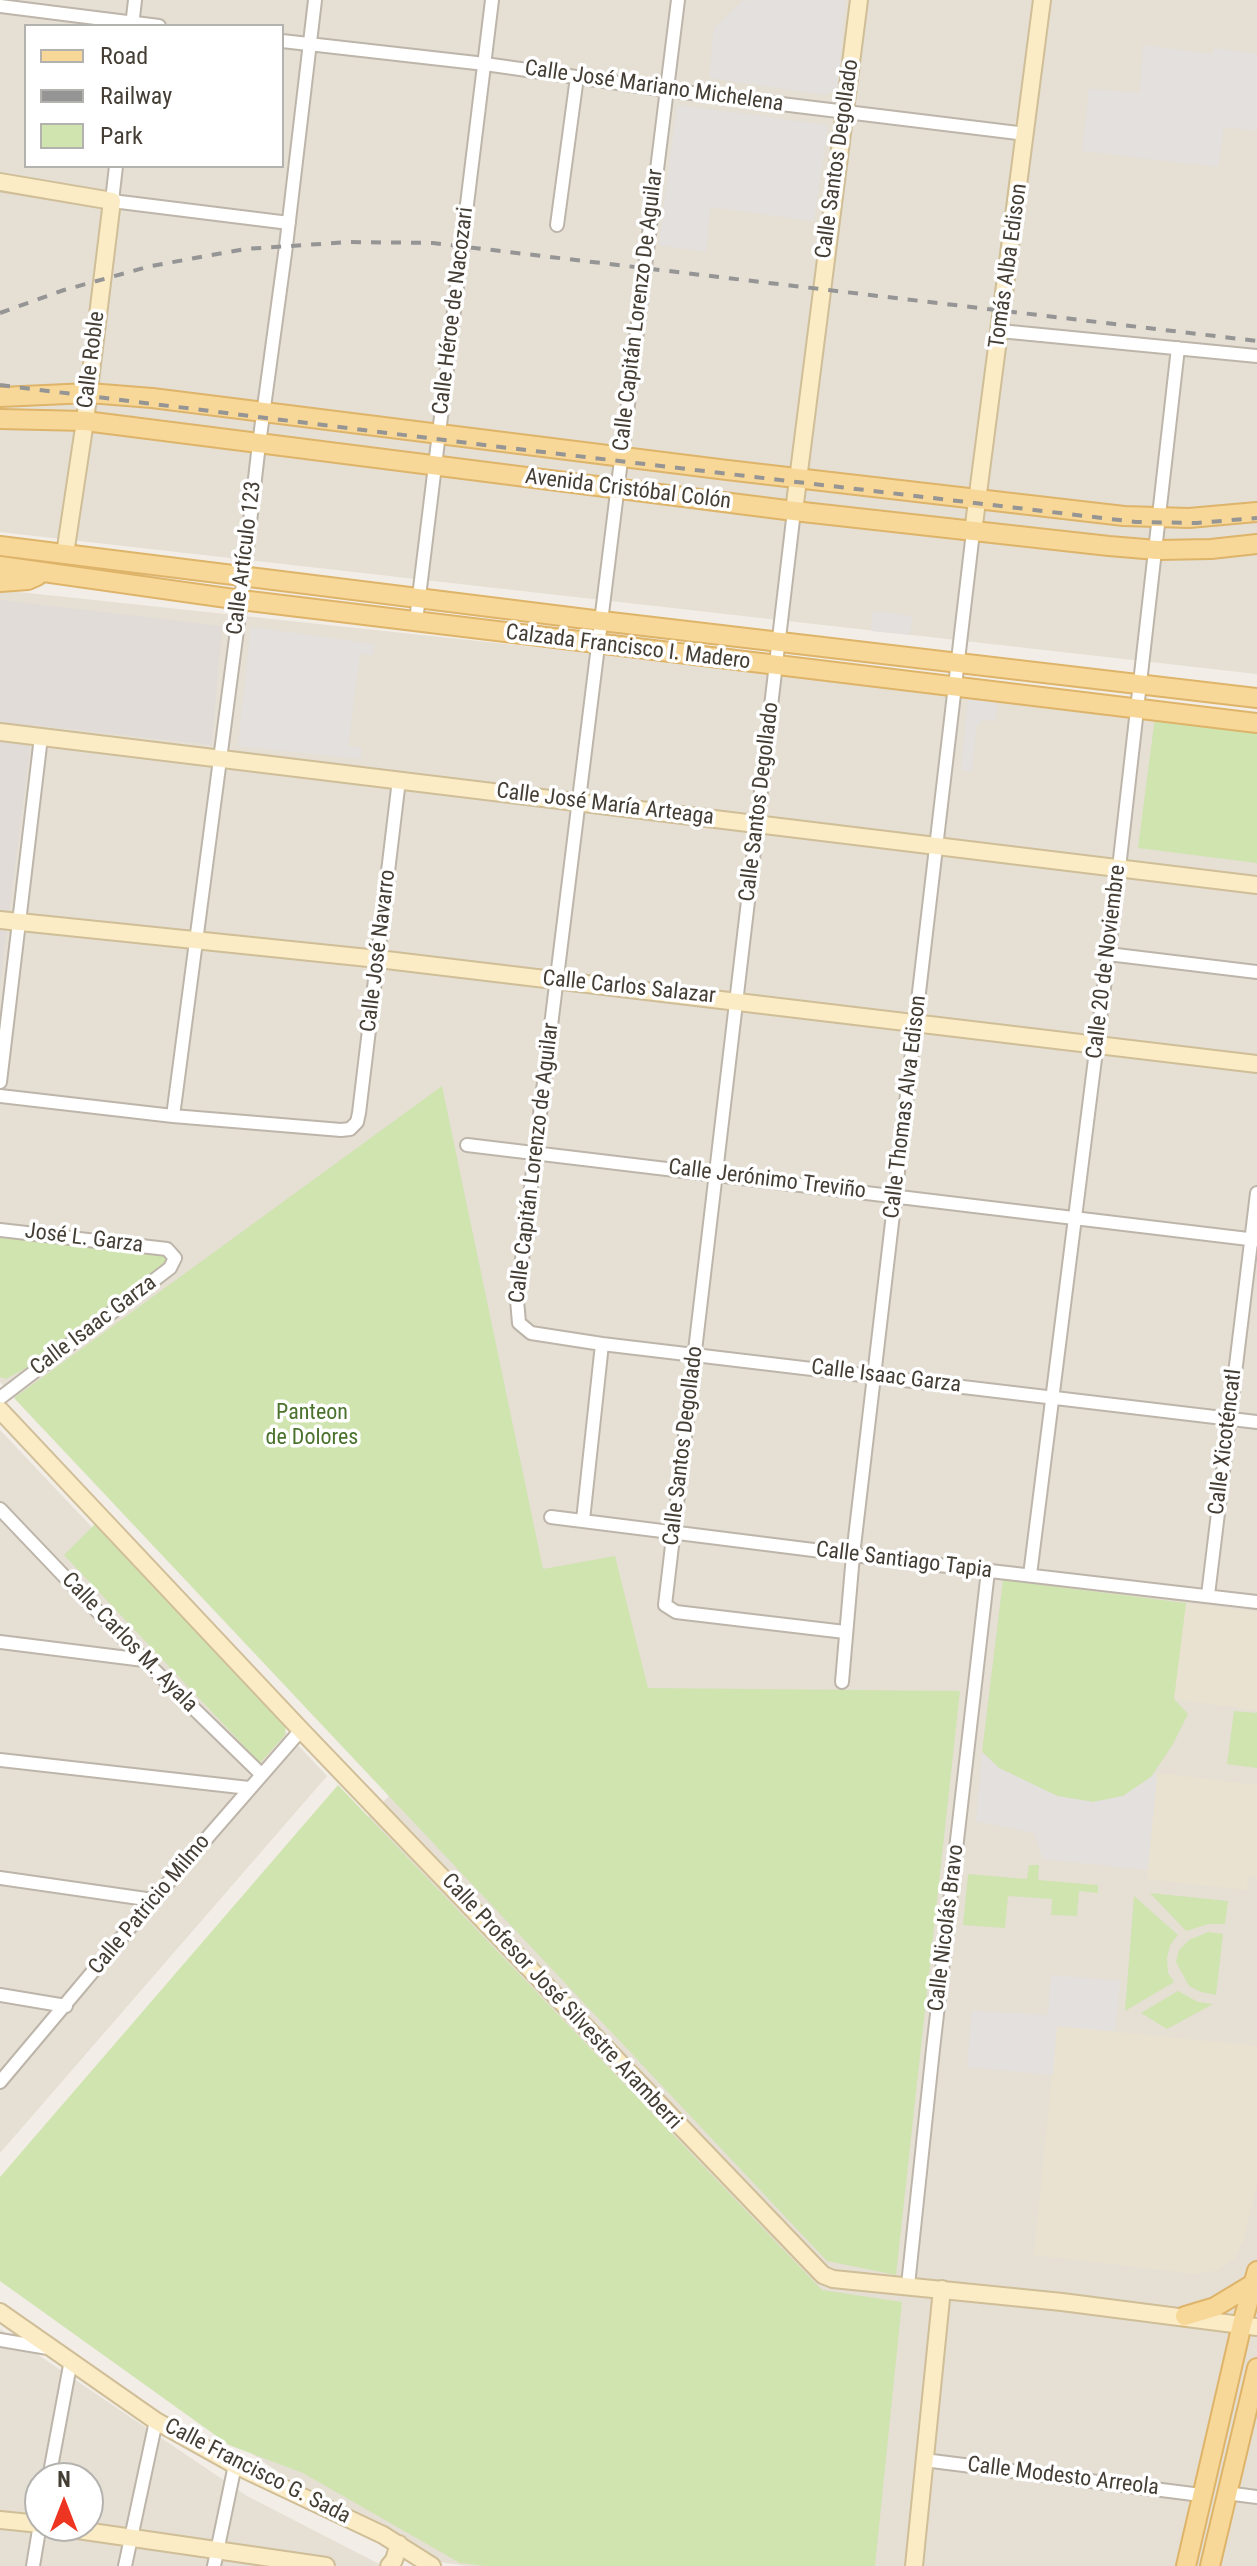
<!DOCTYPE html>
<html>
<head>
<meta charset="utf-8">
<style>
  body { margin:0 }
  #map { position:relative; width:1257px; height:2566px; overflow:hidden; background:#f2ede6; font-family:"Roboto Condensed",sans-serif }
  canvas { display:block }
  .legend { position:absolute; left:24px; top:24px; width:260px; height:144px; box-sizing:border-box; background:#fff; border:2px solid #b4b2ae; margin:0; padding:10px 14px; list-style:none; font-size:24px; color:#443e35 }
  .legend li { display:flex; align-items:center; gap:16px; height:40px }
  .legend b { width:40px; border:2px solid #b4b2ae }
  .north { position:absolute; left:24px; top:2462px; width:80px; height:80px; box-sizing:border-box; background:#fff; border:2px solid #b4b2ae; border-radius:50%; rotate:0deg; font-size:22px; font-weight:700; line-height:32px; text-align:center; color:#443e35 }
  .north::after { content:''; display:block; margin:auto; width:28px; height:36px; background:#ee3521; clip-path:polygon(50% 0,100% 100%,50% 72%,0 100%) }
</style>
</head>
<body>
<div id="map">
<canvas width="1257" height="2566"></canvas>
<ul class="legend">
<li><b style="height:10px;background:#f8d898"></b>Road</li>
<li><b style="height:10px;background:#959595"></b>Railway</li>
<li><b style="height:22px;background:#d0e4b0"></b>Park</li>
</ul>
<div class="north">N</div>
</div>
<script>
const ctx = document.querySelector('canvas').getContext('2d');
ctx.lineJoin = 'round';
function fill(path, color) { ctx.fillStyle = color; ctx.fill(path, 'evenodd'); }
const poly = rows => new Path2D(rows.map(r => 'M' + r).join(''));
function trace(path, color, width, dash) { ctx.strokeStyle = color; ctx.lineWidth = width; ctx.lineCap = dash ? 'butt' : 'round'; ctx.setLineDash(dash || []); ctx.stroke(path); }
function write(font, color, halo, rows, align = 'center') {
  ctx.font = font + ' "Roboto Condensed",sans-serif'; ctx.lineWidth = 7; ctx.setLineDash([]); ctx.textBaseline = 'middle'; ctx.strokeStyle = halo; ctx.fillStyle = color; for (const [text, x, y, turn = 0] of rows) {
    ctx.save(); ctx.translate(x, y); ctx.rotate((+turn || 0) * Math.PI / 180); ctx.textAlign = isNaN(turn) ? turn : align; if (halo) ctx.strokeText(text, 0, 0); ctx.fillText(text, 0, 0); ctx.restore();
  }
}
const residential = poly([
  [0,0,1257,0,1257,674,0,532],
  [26,26,282,26,282,166,26,166],
  [0,590,609,655,997,702,1137,709,1257,723,1257,2566,468,2566,425,2560,284,2476,0,2280,0,2186,389,1796,0,1382],
  [0,1430,327,1776,0,2153],
  [0,2329,247,2496,383,2566,0,2566],
  [40,2478,88,2478,88,2526,40,2526]
]);
const industrial = poly([
  [0,600,222,626,212,745,33,725,0,985]
]);
const education = poly([
  [1186,1603,1257,1612,1257,1710,1174,1699],
  [1157,1773,1257,1785,1257,1877,1248,1876,1247,1890,1147,1879],
  [1057,2026,1257,2046,1257,2184,1244,2239,1235,2258,1219,2270,1196,2274,1034,2255]
]);
const green = poly([
  [1155,717,1257,730,1257,863,1138,848],
  [442,1086,543,1569,615,1556,648,1688,960,1691,896,2275,827,2261,14,1398],
  [0,1230,167,1249,170,1263,26,1368,6,1379,0,1377],
  [97,1522,286,1723,285,1735,260,1763,64,1555],
  [1003,1580,1186,1603,1174,1699,1188,1714,1173,1744,1151,1777,1123,1796,1093,1802,1057,1796,999,1768,982,1752],
  [1234,1711,1257,1713,1257,1768,1227,1764],
  [338,1785,822,2290,902,2302,875,2566,485,2566,460,2563,303,2473,229,2445,0,2281,0,2177],
  [1029,1865,1039,1865,1038,1880,1098,1885,1098,1893,1079,1891,1077,1916,1051,1915,1052,1899,1008,1896,1005,1928,963,1925,968,1874,1027,1879],
  [1150,1893,1228,1901,1225,1924,1209,1924,1186,1931],
  [1134,1896,1178,1935,1170,1945,1167,1958,1168,1973,1174,1982,1125,2011],
  [1208,1932,1223,1934,1216,1995,1201,1992,1189,1986,1176,1962,1179,1950,1189,1940],
  [1178,1991,1198,2002,1213,2004,1167,2029,1141,2013]
]);
const parking = poly([
  [755,0,845,0,838,89,825,95,709,78,714,28,742,1],
  [1143,45,1212,54,1214,48,1257,54,1257,131,1224,127,1218,167,1082,151,1089,89,1140,93],
  [677,105,828,125,814,221,710,207,706,252,659,245],
  [873,611,912,616,910,635,871,631],
  [251,627,375,644,373,655,360,654,348,746,362,748,361,759,238,746],
  [968,698,997,702,996,721,982,720,976,726,972,772,961,770],
  [982,1752,999,1768,1057,1796,1093,1802,1123,1796,1157,1773,1148,1870,1043,1859,1034,1833,976,1821],
  [1051,1975,1120,1981,1115,2031,1057,2026,1053,2075,967,2067,972,2011,1048,2015]
]);
const street = poly([
  [678,0,517,1300,519,1323,531,1333,602,1344,1257,1422],
  [0,6,159,26],
  [132,26,135,0],
  [282,41,485,64,667,90,1026,134],
  [116,166,112,201,289,223],
  [557,225,577,77],
  [1000,331,1257,356],
  [794,511,665,1605,676,1612,845,1632],
  [416,621,492,0],
  [1108,954,1257,972],
  [0,1082,41,737],
  [0,1096,173,1116,341,1130,350,1129,357,1122,359,1113,399,780],
  [173,1116,241,600,259,444,286,246,315,0],
  [467,1145,1257,1240],
  [0,1230,167,1249,175,1258,170,1268,0,1398],
  [0,1509,144,1660,261,1774],
  [551,1517,853,1555,1257,1602],
  [583,1520,602,1344],
  [1030,1575,1119,868,1178,348],
  [1208,1595,1257,1193],
  [0,1642,144,1660],
  [842,1682,853,1555,973,532],
  [0,1760,249,1788],
  [0,1878,153,1900],
  [0,1995,66,2006],
  [0,2082,153,1900,301,1730],
  [908,2285,933,2049,988,1571],
  [0,2340,48,2348],
  [924,2460,1201,2495],
  [49,2478,71,2360],
  [1226,2493,1257,2497],
  [33,2566,40,2524],
  [125,2566,156,2421],
  [214,2566,235,2465]
]);
const secondary = poly([
  [0,182,112,201,85,421,65,554],
  [794,511,859,0],
  [973,532,1042,0],
  [0,732,1257,885],
  [0,920,378,959,1257,1064],
  [0,1410,301,1730,823,2275,833,2279,1062,2302,1257,2327],
  [0,2312,156,2421,235,2465,383,2535,432,2566],
  [0,2520,40,2524],
  [50,2526,326,2566],
  [389,2566,394,2560,399,2544],
  [914,2566,942,2289]
]);
const primary = poly([
  [0,397,89,393,152,398,727,470,1124,516,1189,518,1257,512],
  [0,419,85,421,794,511,1109,546,1157,550,1211,549,1257,544],
  [0,546,602,621,1257,698],
  [0,566,241,600,1257,723],
  [0,582,28,580,37,576],
  [1185,2316,1215,2307,1253,2284],
  [1186,2566,1242,2324,1257,2271],
  [1210,2566,1257,2368]
]);
const rail = poly([
  [0,313,64,290,151,266,245,249,349,242,433,243,1257,341],
  [0,385,509,448,1136,522,1197,523,1257,518]
]);
const streetNames = [
  ["Calle José Mariano Michelena",654,87,8],
  ["Calle Santos Degollado",838,159,-82],
  ["Tomás Alba Edison",1009,266,-82],
  ["Calle Capitán Lorenzo De Aguilar",639,310,-83],
  ["Calle Héroe de Nacozari",454,311,-83],
  ["Calle Roble",92,360,-83],
  ["Avenida Cristóbal Colón",628,490,7],
  ["Calle Artículo 123",245,558,-83],
  ["Calzada Francisco I. Madero",628,648,7],
  ["Calle Santos Degollado",760,802,-83],
  ["Calle José María Arteaga",605,805,7],
  ["Calle José Navarro",379,951,-83],
  ["Calle 20 de Noviembre",1107,962,-83],
  ["Calle Carlos Salazar",629,988,6],
  ["Calle Thomas Alva Edison",906,1107,-83],
  ["Calle Capitán Lorenzo de Aguilar",535,1163,-83],
  ["Calle Jerónimo Treviño",767,1180,7],
  ["José L. Garza",84,1239,7],
  ["Calle Isaac Garza",94,1326,-37],
  ["Calle Isaac Garza",886,1377,7],
  ["Calle Xicoténcatl",1226,1442,-83],
  ["Calle Santos Degollado",684,1446,-83],
  ["Calle Santiago Tapia",904,1561,7],
  ["Calle Carlos M. Ayala",129,1643,46],
  ["Calle Patricio Milmo",150,1905,-50],
  ["Calle Nicolás Bravo",947,1928,-83],
  ["Calle Profesor José Silvestre Aramberri",561,2002,47],
  ["Calle Francisco G. Sada",257,2472,27],
  ["Calle Modesto Arreola",1063,2477,7]
];
const parkNames = [
  ["Panteon",312,1413],
  ["de Dolores",312,1438]
];
fill(residential, '#e5dfd4');
fill(industrial, '#e1dcd7');
fill(education, '#eae2d0');
fill(green, '#d0e4b0');
fill(parking, '#e3e0de');
trace(street, '#bdb5a9', 16);
trace(secondary, '#cfbe97', 20);
trace(primary, '#ddb469', 22);
trace(street, '#fff', 12);
trace(secondary, '#fbecc6', 16);
trace(primary, '#f8d898', 18);
trace(rail, '#959595', 4, [10, 10]);
write('22px', '#443e35', '#fff', streetNames);
write('22px', '#4a722c', '#fff', parkNames);
</script>
</body>
</html>
